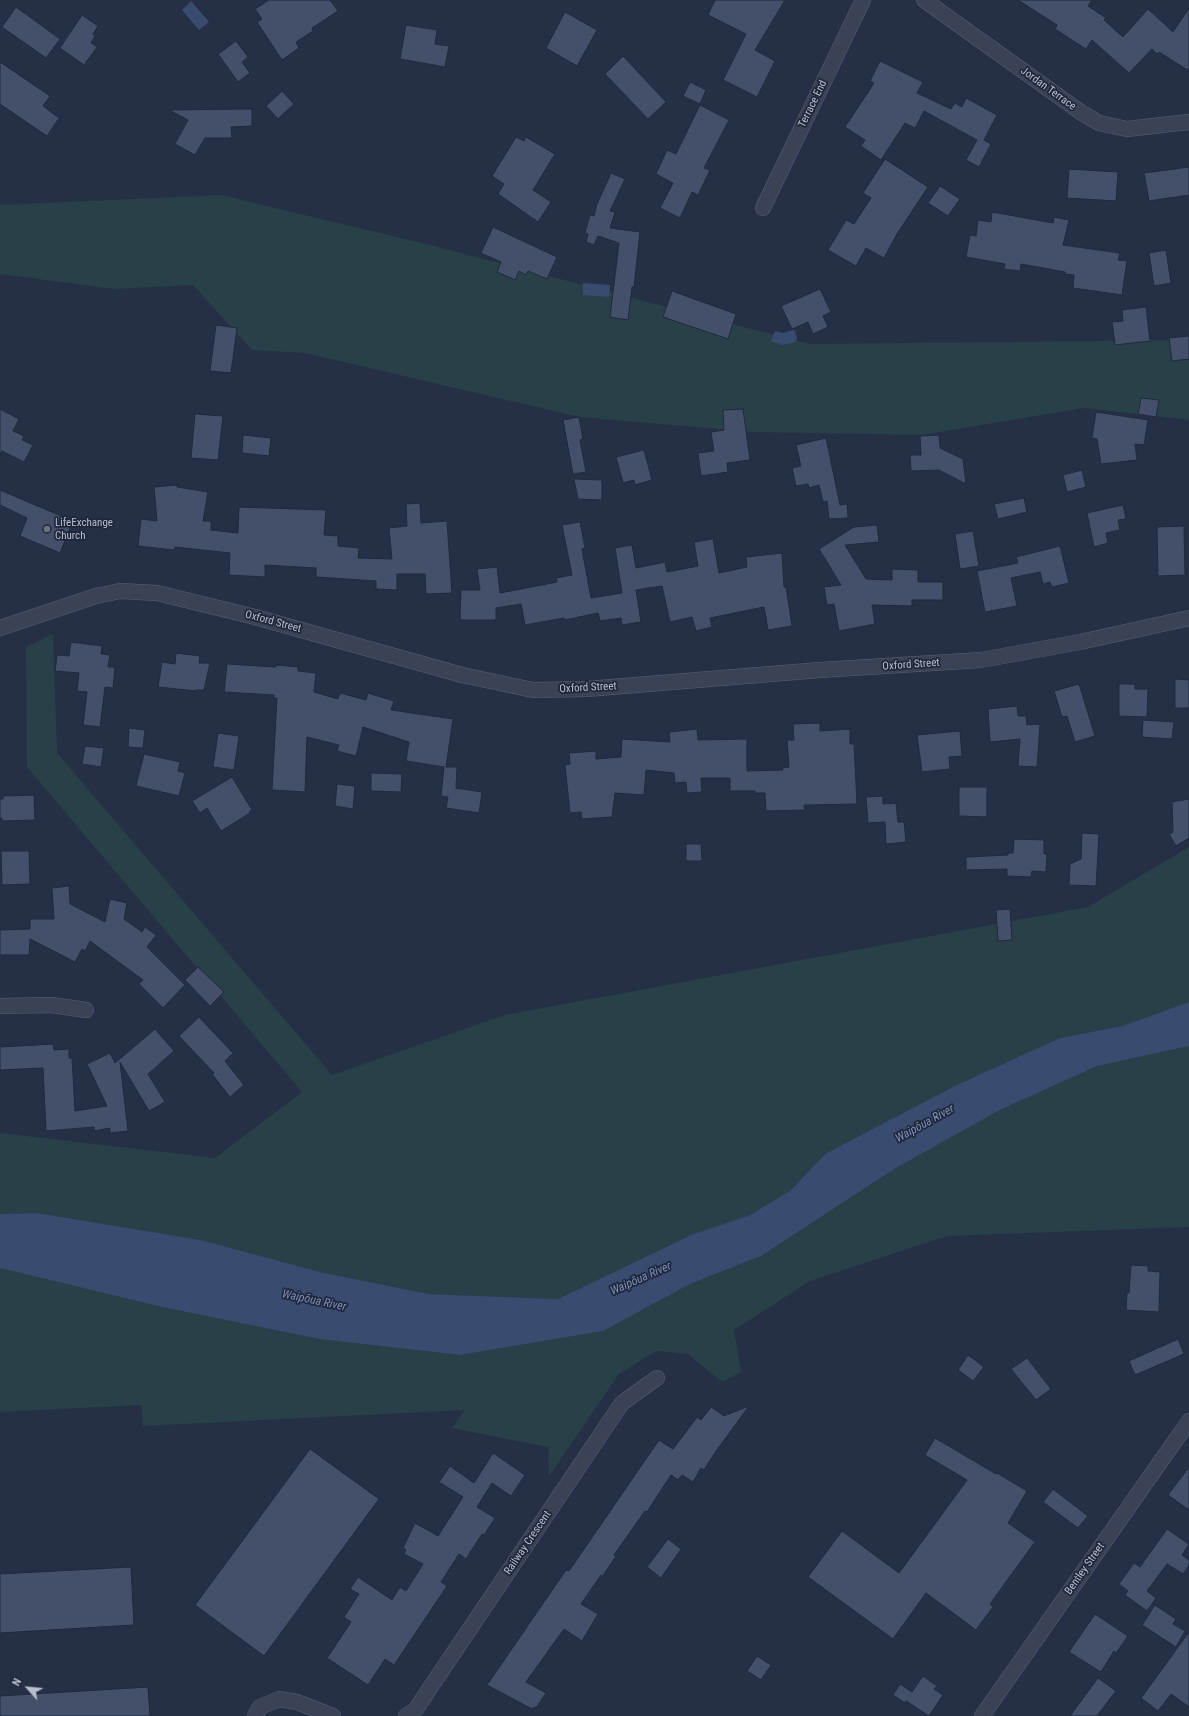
<!DOCTYPE html>
<html>
<head>
<meta charset="utf-8">
<style>
  body { margin:0 }
  #map { position:relative; width:1189px; height:1716px; overflow:hidden; background:#253047; font-family:"Roboto Condensed",sans-serif }
  canvas { display:block }
  .north { position:absolute; left:8px; top:1668px; width:40px; height:40px; -webkit-text-stroke:3px #1f273b; paint-order:stroke; rotate:297deg; font-size:11px; font-weight:700; line-height:16px; text-align:center; color:#b8becf }
  .north::after { content:''; display:block; margin:auto; width:14px; height:18px; background:#b8becf; clip-path:polygon(50% 0,100% 100%,50% 72%,0 100%) }
</style>
</head>
<body>
<div id="map">
<canvas width="1189" height="1716"></canvas>
<div class="north">N</div>
</div>
<script>
const ctx = document.querySelector('canvas').getContext('2d');
ctx.lineJoin = 'round';
function fill(path, color) { ctx.fillStyle = color; ctx.fill(path, 'evenodd'); }
const poly = rows => new Path2D(rows.map(r => 'M' + r).join(''));
function trace(path, color, width, dash) { ctx.strokeStyle = color; ctx.lineWidth = width; ctx.lineCap = dash ? 'butt' : 'round'; ctx.setLineDash(dash || []); ctx.stroke(path); }
function write(font, color, halo, rows, align = 'center') {
  ctx.font = font + ' "Roboto Condensed",sans-serif'; ctx.lineWidth = 3.5; ctx.setLineDash([]); ctx.textBaseline = 'middle'; ctx.strokeStyle = halo; ctx.fillStyle = color; for (const [text, x, y, turn = 0] of rows) {
    ctx.save(); ctx.translate(x, y); ctx.rotate((+turn || 0) * Math.PI / 180); ctx.textAlign = isNaN(turn) ? turn : align; if (halo) ctx.strokeText(text, 0, 0); ctx.fillText(text, 0, 0); ctx.restore();
  }
}
const green = poly([
  [221,195,430,245,809,344,1189,340,1189,420,1083,408,921,435,753,432,580,417,305,353,252,350,193,285,114,289,0,274,0,205],
  [53,634,57,753,332,1075,505,1015,1088,907,1189,847,1189,1002,1122,1026,1060,1038,825,1154,790,1191,750,1215,691,1235,558,1299,429,1294,320,1272,201,1240,37,1213,0,1214,0,1133,215,1158,302,1092,27,767,26,647],
  [1189,1046,1189,1227,947,1236,810,1281,734,1330,741,1372,722,1382,688,1354,656,1351,619,1374,549,1476,548,1447,452,1428,465,1410,143,1426,141,1405,0,1412,0,1268,162,1307,319,1339,460,1355,602,1331,690,1284,761,1256,896,1168,1000,1110,1097,1066]
]);
const water = poly([
  [191,1,209,22,199,30,182,10],
  [583,283,610,285,609,297,583,295],
  [793,330,795,331,797,338,796,342,782,345,771,341,775,331,783,333],
  [1189,1002,1189,1046,1097,1066,1000,1110,896,1168,761,1256,690,1284,603,1331,460,1355,319,1339,162,1307,0,1268,0,1214,37,1213,201,1240,320,1272,429,1294,558,1299,691,1235,750,1215,790,1191,825,1154,955,1086,1060,1038,1122,1026]
]);
const building = poly([
  [269,0,330,0,338,11,312,28,313,31,296,42,299,48,282,60,257,22,262,19,255,9,269,0],
  [715,0,785,0,755,50,775,61,757,97,723,80,746,34,708,15,715,0],
  [1018,0,1092,0,1088,6,1106,18,1104,20,1123,37,1148,9,1173,32,1189,8,1189,71,1159,52,1157,54,1152,49,1129,73,1092,40,1086,49,1055,29,1057,25,1018,0],
  [16,7,60,39,46,58,2,27,16,7],
  [565,12,597,30,577,66,546,48,565,12],
  [82,15,98,26,93,34,95,36,91,43,97,47,84,65,60,48,82,15],
  [406,25,437,30,435,44,449,46,445,67,400,59,406,25],
  [236,41,248,57,242,62,250,73,238,82,218,54,236,41],
  [623,56,666,102,648,119,605,74,623,56],
  [880,61,923,82,917,93,951,109,955,103,962,107,966,98,997,115,984,140,991,144,979,167,966,160,977,140,924,111,915,128,905,123,881,160,861,146,865,140,845,127,874,83,870,81,880,61],
  [0,62,50,96,43,106,59,118,47,136,0,104,0,62],
  [690,82,706,90,700,104,683,96,690,82],
  [282,91,294,104,278,119,266,106,282,91],
  [700,105,729,120,704,168,710,170,698,195,692,192,680,218,660,208,673,183,656,174,667,150,676,154,700,105],
  [244,109,252,109,252,126,231,127,232,138,205,138,195,155,175,144,188,120,169,110,244,109],
  [516,137,524,141,526,137,555,154,533,190,551,202,538,222,498,194,504,184,492,176,516,137],
  [885,159,928,187,897,234,884,258,866,248,856,266,828,250,846,220,854,224,871,198,863,193,885,159],
  [1189,167,1189,195,1149,201,1144,173,1189,167],
  [1069,169,1118,172,1116,201,1067,198,1069,169],
  [611,173,625,179,610,211,615,212,610,228,640,232,634,287,632,287,628,320,610,317,619,243,598,236,594,245,586,242,588,234,585,233,590,215,594,216,597,204,611,173],
  [940,186,960,199,948,216,928,203,940,186],
  [992,212,1053,223,1054,217,1069,220,1063,245,1120,253,1118,260,1127,261,1122,295,1073,288,1074,275,1065,274,1065,272,1021,264,1020,271,1004,269,1005,264,966,257,970,235,976,236,978,220,991,222,992,212],
  [493,227,557,257,547,279,528,271,526,275,519,271,515,280,497,272,501,262,481,253,493,227],
  [1166,250,1171,283,1154,286,1149,253,1166,250],
  [820,289,831,312,823,316,828,327,813,334,808,322,792,329,781,306,820,289],
  [672,291,736,314,728,339,663,317,672,291],
  [1146,307,1150,341,1115,345,1112,322,1123,321,1122,310,1146,307],
  [216,325,237,328,231,373,210,371,216,325],
  [1189,336,1189,359,1172,361,1169,338,1189,336],
  [1141,398,1159,400,1156,417,1138,414,1141,398],
  [0,409,19,419,13,431,24,436,22,440,33,445,24,462,2,451,0,455,0,409],
  [743,409,750,460,727,463,728,472,701,476,698,453,714,451,711,432,724,430,723,410,743,409],
  [1096,412,1148,420,1144,445,1135,444,1137,460,1101,464,1097,439,1092,438,1096,412],
  [195,414,223,416,218,460,191,458,195,414],
  [579,417,583,439,580,440,586,472,573,474,563,420,579,417],
  [243,435,271,438,269,456,242,453,243,435],
  [939,435,940,448,963,459,966,484,939,470,911,471,910,455,921,455,920,436,939,435],
  [826,438,840,505,847,504,848,518,829,519,827,501,823,502,819,485,809,488,808,484,796,486,792,468,801,466,796,445,826,438],
  [644,450,652,480,635,485,634,480,623,483,616,457,644,450],
  [1082,470,1086,487,1067,492,1063,475,1082,470],
  [574,479,602,480,602,500,578,499,574,479],
  [177,485,177,487,208,492,203,521,211,521,211,530,238,533,239,507,326,510,324,535,338,536,338,546,359,548,358,558,392,559,389,528,407,526,406,504,420,503,421,523,447,521,452,593,426,594,425,574,397,574,397,590,376,589,376,581,316,577,316,568,265,565,265,577,229,575,230,553,175,547,174,550,138,546,141,519,157,521,154,487,177,485],
  [0,490,73,521,60,553,20,536,27,518,0,505,0,490],
  [1024,498,1027,512,998,519,994,504,1024,498],
  [1123,505,1126,519,1118,520,1120,530,1106,533,1108,543,1094,547,1087,513,1123,505],
  [580,522,585,548,582,549,591,598,622,593,615,548,632,545,636,568,665,562,667,572,698,566,694,542,713,539,719,573,747,567,746,557,782,553,784,587,786,587,792,626,768,630,764,607,710,618,712,627,696,631,692,617,670,622,662,586,636,590,641,622,622,625,621,618,600,621,598,613,565,620,564,618,525,625,521,604,496,608,496,620,460,620,461,590,480,590,477,569,497,567,500,593,557,582,556,578,572,575,562,525,580,522],
  [877,525,879,542,845,545,866,579,892,580,892,569,918,570,918,582,943,582,943,600,912,600,912,606,872,605,875,624,839,631,834,604,827,605,824,587,841,585,819,549,854,527,877,525],
  [1184,526,1185,575,1158,576,1157,527,1184,526],
  [973,531,979,566,960,569,955,534,973,531],
  [1060,546,1069,583,1052,587,1050,582,1043,584,1040,572,1011,578,1017,606,985,612,977,571,1018,563,1016,557,1060,546],
  [71,642,102,646,101,654,110,655,108,667,115,667,113,688,105,687,100,727,83,725,87,692,77,691,79,673,55,671,57,655,69,656,71,642],
  [176,653,200,656,199,663,210,663,204,690,196,690,196,691,158,687,162,662,175,664,176,653],
  [227,664,276,667,276,665,298,667,298,671,316,673,314,692,338,699,340,693,366,700,368,693,394,701,391,710,453,719,446,767,457,767,456,788,482,792,479,813,446,808,448,797,441,796,444,767,406,761,409,742,363,727,356,756,337,751,339,745,307,737,305,792,272,790,277,698,274,698,274,695,224,692,227,664],
  [1175,679,1189,680,1189,708,1175,708,1175,679],
  [1079,684,1095,736,1075,742,1067,716,1062,717,1054,691,1079,684],
  [1119,684,1135,684,1135,689,1148,689,1147,717,1119,716,1119,684],
  [1017,706,1018,716,1026,716,1027,725,1040,724,1037,767,1018,766,1020,739,990,742,988,709,1017,706],
  [1143,720,1174,722,1172,739,1142,737,1143,720],
  [820,723,820,731,850,729,850,744,854,744,857,804,804,805,805,810,766,811,765,793,755,793,755,791,730,791,730,778,701,778,702,792,687,793,686,782,675,783,674,773,646,770,644,795,615,793,612,817,582,819,581,812,570,813,565,765,570,764,569,753,596,751,596,759,621,757,622,739,670,742,669,732,697,729,698,740,747,739,747,771,783,770,782,768,789,767,787,740,794,740,793,724,820,723],
  [129,728,145,730,143,748,128,747,129,728],
  [960,731,962,756,949,757,950,769,922,772,917,735,960,731],
  [218,733,239,736,234,770,213,767,218,733],
  [85,746,104,748,101,767,82,764,85,746],
  [144,754,180,762,178,771,185,773,179,796,136,786,144,754],
  [371,773,402,774,401,792,371,791,371,773],
  [232,777,252,810,249,812,250,813,221,831,207,808,200,813,192,801,232,777],
  [337,784,355,786,353,809,335,806,337,784],
  [959,787,987,787,987,817,959,816,959,787],
  [34,795,35,820,2,821,2,818,0,819,0,799,3,799,3,796,34,795],
  [883,796,883,804,896,803,898,822,904,822,906,842,886,844,885,822,868,823,866,797,883,796],
  [1189,799,1189,838,1176,846,1169,834,1173,832,1172,802,1189,799],
  [1082,833,1099,834,1096,886,1069,885,1070,864,1081,859,1082,833],
  [1014,839,1044,840,1044,854,1047,854,1046,872,1032,871,1031,877,1007,876,1007,869,966,870,966,857,1008,855,1008,853,1013,853,1014,839],
  [686,844,701,844,702,861,686,861,686,844],
  [1,851,29,851,30,884,2,885,1,851],
  [69,886,70,904,105,922,110,899,127,903,124,919,142,932,145,927,156,935,147,947,185,985,163,1008,139,984,143,980,90,941,85,951,82,949,75,962,30,939,29,955,0,955,0,930,30,929,30,919,54,919,52,888,69,886],
  [1010,909,1012,940,998,941,996,910,1010,909],
  [198,967,224,992,210,1006,185,980,198,967],
  [199,1017,233,1053,225,1061,244,1085,230,1097,212,1074,214,1073,179,1036,199,1017],
  [155,1029,174,1051,148,1074,165,1102,149,1111,120,1062,128,1131,110,1133,110,1128,94,1131,94,1127,46,1131,43,1068,0,1070,0,1047,53,1044,54,1050,69,1049,69,1058,72,1058,75,1111,107,1106,87,1064,110,1053,115,1063,155,1029],
  [1131,1265,1148,1266,1148,1271,1160,1272,1159,1312,1126,1310,1127,1293,1129,1293,1131,1265],
  [1178,1339,1184,1354,1135,1375,1129,1361,1178,1339],
  [968,1355,984,1367,973,1381,958,1370,968,1355],
  [1027,1358,1051,1389,1036,1400,1011,1369,1027,1358],
  [749,1406,714,1454,704,1470,701,1468,693,1482,682,1475,678,1480,671,1475,647,1512,645,1511,614,1555,616,1556,602,1577,601,1575,581,1604,598,1614,582,1641,564,1629,526,1682,546,1693,536,1708,534,1707,532,1709,487,1685,566,1570,569,1571,659,1440,673,1449,697,1417,701,1420,711,1407,724,1416,749,1406],
  [935,1438,996,1474,997,1473,1027,1491,1008,1523,1035,1542,990,1604,993,1607,976,1630,926,1593,893,1639,808,1577,842,1531,899,1573,967,1480,925,1455,935,1438],
  [310,1449,379,1499,264,1656,195,1605,310,1449],
  [493,1453,525,1475,511,1496,492,1483,477,1507,495,1518,484,1535,482,1534,466,1559,459,1554,441,1582,447,1586,394,1665,385,1659,368,1685,327,1658,351,1622,344,1617,359,1594,350,1589,358,1577,392,1600,400,1587,406,1591,423,1564,404,1554,406,1550,403,1548,415,1523,438,1536,463,1497,439,1482,450,1466,474,1483,493,1453],
  [1189,1467,1189,1510,1168,1495,1189,1467],
  [1053,1489,1088,1516,1078,1528,1043,1502,1053,1489],
  [1167,1529,1189,1544,1182,1555,1189,1560,1189,1565,1183,1574,1167,1564,1147,1591,1156,1598,1147,1611,1125,1595,1128,1591,1119,1584,1134,1563,1140,1567,1167,1529],
  [668,1539,681,1549,661,1578,647,1567,668,1539],
  [131,1567,134,1625,0,1633,0,1574,131,1567],
  [1155,1605,1176,1619,1173,1624,1185,1631,1176,1647,1142,1625,1155,1605],
  [1095,1614,1128,1636,1116,1653,1114,1651,1101,1672,1069,1652,1095,1614],
  [1189,1632,1189,1707,1171,1694,1158,1711,1141,1698,1189,1632],
  [757,1656,771,1665,761,1680,747,1671,757,1656],
  [923,1676,937,1686,934,1689,943,1695,929,1716,906,1701,905,1703,893,1695,900,1684,912,1692,923,1676],
  [1098,1678,1116,1691,1097,1716,1070,1716,1098,1678],
  [148,1687,150,1716,0,1716,0,1696,148,1687]
]);
const street = poly([
  [924,0,1082,113,1099,123,1127,129,1189,122],
  [763,208,863,0],
  [0,628,96,596,120,591,157,593,255,617,462,675,533,690,587,689,820,670,981,660,1080,642,1189,618],
  [0,1006,52,1005,86,1010],
  [255,1716,260,1707,279,1699,297,1702,333,1716],
  [406,1716,416,1709,436,1679,622,1403,657,1378],
  [982,1716,1189,1421]
]);
const markers = [
  [47,529,4,"#6b7280"]
];
const streetNames = [
  ["Jordan Terrace",1048,89,36],
  ["Terrace End",813,104,-64],
  ["Oxford Street",273,622,15],
  ["Oxford Street",911,665,-4],
  ["Oxford Street",588,688,-3],
  ["Railway Crescent",528,1543,-56],
  ["Bentley Street",1085,1569,-55]
];
const poiNames = [
  ["LifeExchange",55,523],
  ["Church",55,536]
];
const waterNames = [
  ["Waipōua River",925,1124,-29],
  ["Waipōua River",641,1279,-24],
  ["Waipōua River",314,1301,12]
];
fill(green, '#284047');
fill(water, '#3a4b70');
fill(building, '#444f69');
trace(building, '#21293d', 1);
trace(street, '#596073', 16);
trace(street, '#3a4356', 15);
for (const [x, y, r, color] of markers) { const dot = new Path2D(); dot.arc(x, y, r, 0, 2 * Math.PI); ctx.fillStyle = color; ctx.fill(dot); trace(dot, '#1f273b', 1.5); }
write('11px', '#b8becf', '#1f273b', streetNames);
write('11px', '#b8becf', '#1f273b', poiNames, 'left');
write('italic 12px', '#7d90b8', '#1f273b', waterNames);
</script>
</body>
</html>
